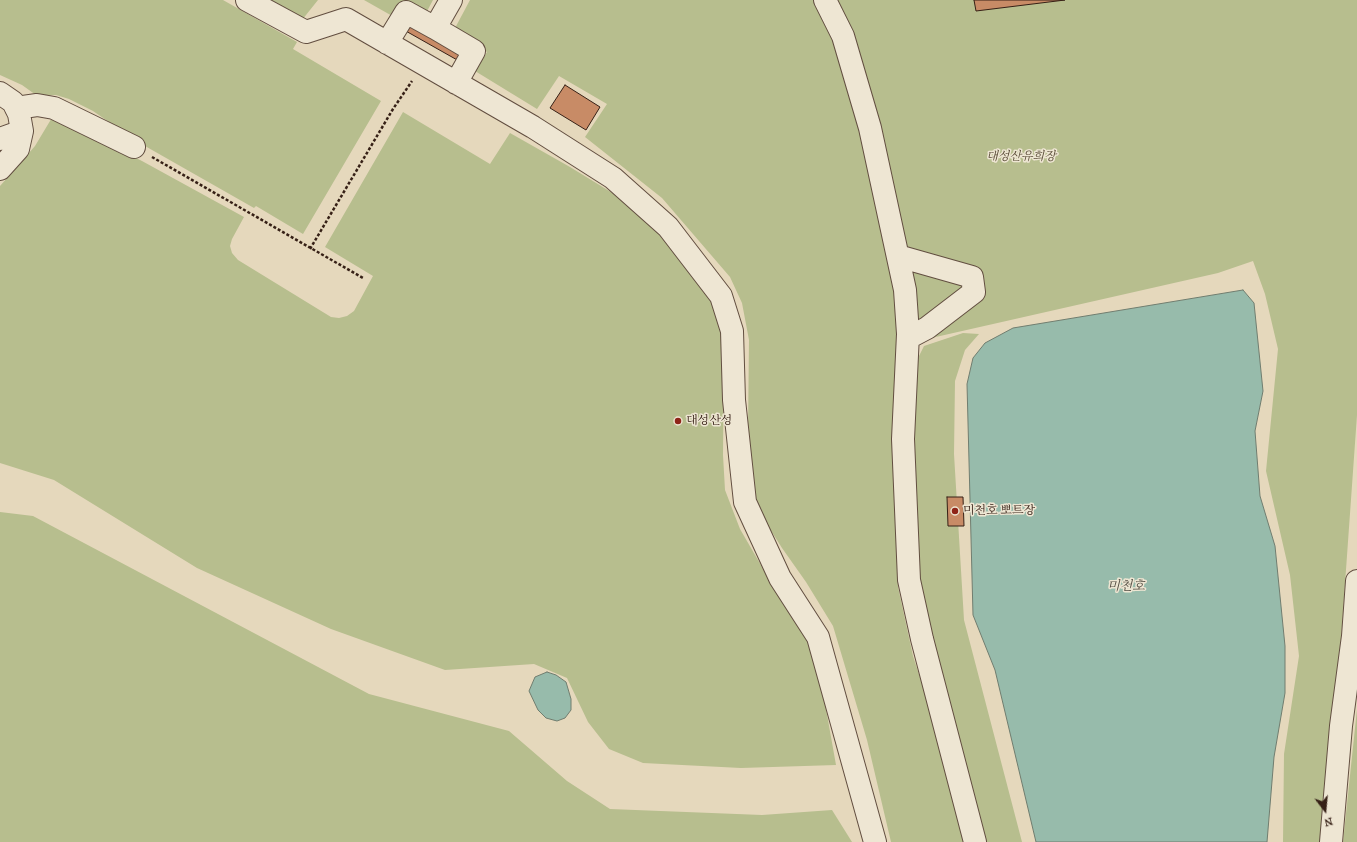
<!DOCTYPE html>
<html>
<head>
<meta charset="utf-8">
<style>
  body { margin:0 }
  #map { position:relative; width:1357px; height:842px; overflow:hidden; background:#e5d8bc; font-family:"IM FELL French Canon",serif }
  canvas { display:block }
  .north { position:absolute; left:1305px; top:790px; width:40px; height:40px; -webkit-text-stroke:3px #eee6d3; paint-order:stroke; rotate:164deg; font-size:11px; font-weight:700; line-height:16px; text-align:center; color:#362016 }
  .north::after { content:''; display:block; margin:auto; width:14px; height:18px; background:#362016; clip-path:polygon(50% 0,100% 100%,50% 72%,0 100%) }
</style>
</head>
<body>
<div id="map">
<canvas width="1357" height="842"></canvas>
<div class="north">N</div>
</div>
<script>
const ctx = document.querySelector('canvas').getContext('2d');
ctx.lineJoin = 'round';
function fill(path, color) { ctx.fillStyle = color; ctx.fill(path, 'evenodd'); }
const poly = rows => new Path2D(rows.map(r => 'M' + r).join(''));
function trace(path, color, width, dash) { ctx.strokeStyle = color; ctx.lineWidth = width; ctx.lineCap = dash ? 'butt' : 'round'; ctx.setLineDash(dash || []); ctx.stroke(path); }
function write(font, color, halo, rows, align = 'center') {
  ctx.font = font + ' "IM FELL French Canon","Noto Serif KR",serif'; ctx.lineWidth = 3; ctx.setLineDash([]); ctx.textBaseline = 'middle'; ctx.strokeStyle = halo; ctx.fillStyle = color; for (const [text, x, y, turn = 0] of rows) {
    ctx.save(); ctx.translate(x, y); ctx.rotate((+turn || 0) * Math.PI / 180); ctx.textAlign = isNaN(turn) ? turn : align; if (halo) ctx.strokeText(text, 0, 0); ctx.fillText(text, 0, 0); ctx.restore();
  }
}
const green = poly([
  [0,0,223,0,297,42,293,49,381,101,303,234,256,206,254,208,138,142,93,111,69,99,56,95,36,95,22,85,0,75],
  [264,0,318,0,302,20],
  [364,0,433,0,425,15,394,17],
  [470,0,1357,0,1357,415,1341,640,1321,842,1283,842,1284,754,1299,656,1290,575,1266,471,1278,349,1265,294,1253,261,1218,273,896,346,894,436,898,587,913,656,951,772,968,842,891,842,867,740,833,626,806,582,782,548,763,518,754,493,748,431,749,340,742,303,730,277,662,198,585,137,607,104,559,76,537,109,475,71,487,52,454,30],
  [403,112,490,164,510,133,570,167,619,197,661,235,711,300,724,339,723,455,725,490,740,529,773,586,806,637,821,681,836,765,741,768,643,763,609,749,588,722,567,678,534,664,445,670,331,629,197,568,54,480,0,463,0,186,35,146,53,116,142,161,244,217,232,239,230,246,232,253,238,260,331,317,339,318,347,316,354,311,373,276,325,247],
  [963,333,979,334,965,350,955,381,954,454,964,620,1022,842,983,842,919,590,912,439,917,360,924,346],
  [0,512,33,516,369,694,509,731,567,781,610,809,762,815,832,810,852,842,0,842],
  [1357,709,1357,842,1343,842]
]);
const water = poly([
  [1243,290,1254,303,1263,391,1255,431,1260,496,1275,546,1285,646,1285,693,1274,757,1267,842,1036,842,995,670,973,615,967,384,973,358,985,343,1013,328,1243,290],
  [547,672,556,675,566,682,571,699,571,710,565,718,557,721,546,718,538,710,529,691,535,677,547,672]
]);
const building = poly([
  [974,0,1065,0,976,11,974,0],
  [409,23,463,53,459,61,404,30,409,23],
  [565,85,600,107,586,130,550,108,565,85],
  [947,497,963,497,964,526,948,526,947,497]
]);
const path = poly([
  [152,157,363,278],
  [310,249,393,109,412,81]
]);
const minor = poly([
  [247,0,306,32,346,19,533,127,613,178,668,227,721,296,732,331,734,400,745,502,780,578,818,637,875,842],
  [825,0,843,36,870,128,905,290,908,334,903,439,909,580,922,639,975,842],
  [435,28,474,51,456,83],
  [387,43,406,12,435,28,451,0],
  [0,93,13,102,19,114,22,131,18,149,0,169],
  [16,108,37,105,54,108,134,147],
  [0,139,22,131],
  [898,256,972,277,974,292,927,328,908,338],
  [1331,842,1341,726,1353,636,1357,581]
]);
const markers = [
  [678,421,4,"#8f2418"],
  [955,511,4,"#8f2418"]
];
const parkNames = [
  ["대성산유희장",1021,157]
];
const poiNames = [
  ["대성산성",686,421],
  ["미천호 뽀트장",963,511]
];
const waterNames = [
  ["미천호",1126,587]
];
fill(green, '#b7be8e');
fill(water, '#97bbab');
trace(water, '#707d6f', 1);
fill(building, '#c88b66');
trace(building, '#362016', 1);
trace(minor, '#624e40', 24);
trace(path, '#362016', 2.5, [3, 2]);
trace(minor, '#eee6d3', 22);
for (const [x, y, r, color] of markers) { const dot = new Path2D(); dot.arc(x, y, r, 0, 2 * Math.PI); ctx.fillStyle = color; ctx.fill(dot); trace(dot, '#eee6d3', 1.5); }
write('italic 12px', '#564834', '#eee6d3', parkNames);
write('12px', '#362016', '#eee6d3', poiNames, 'left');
write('italic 13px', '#534e43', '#eee6d3', waterNames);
</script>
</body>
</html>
